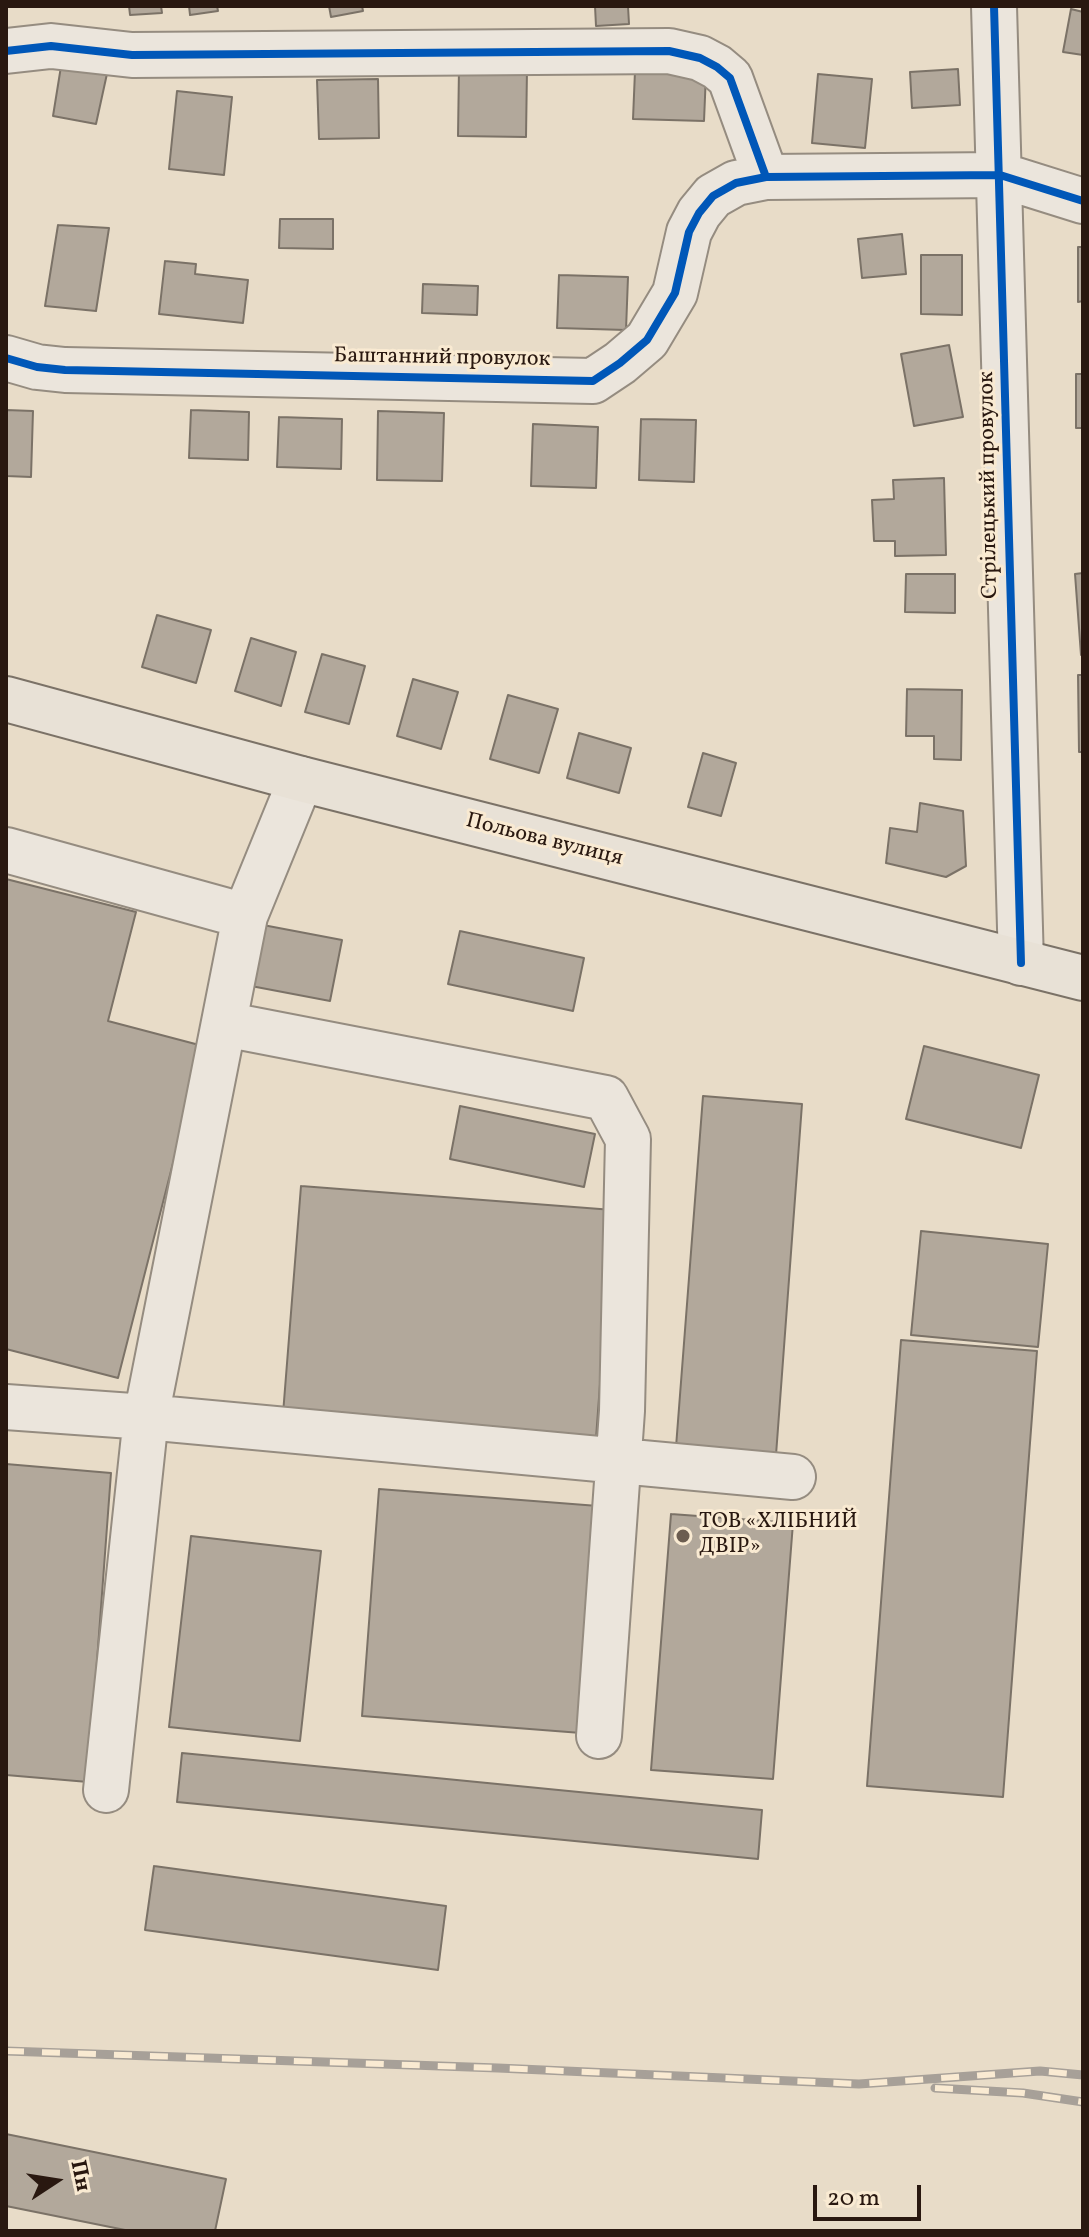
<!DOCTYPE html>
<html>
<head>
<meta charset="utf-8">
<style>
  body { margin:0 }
  #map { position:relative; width:1089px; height:2237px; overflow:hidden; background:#e8dcc8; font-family:Vollkorn,serif }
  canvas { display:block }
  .frame { position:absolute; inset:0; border:8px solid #291810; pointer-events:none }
  .north { position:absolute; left:16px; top:2141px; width:80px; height:80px; -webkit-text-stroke:6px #f9ead2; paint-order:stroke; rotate:78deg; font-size:22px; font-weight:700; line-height:32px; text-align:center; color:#291810 }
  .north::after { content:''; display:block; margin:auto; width:28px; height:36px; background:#291810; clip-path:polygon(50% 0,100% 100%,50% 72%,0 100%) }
  .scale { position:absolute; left:813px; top:2185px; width:108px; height:36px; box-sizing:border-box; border:4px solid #291810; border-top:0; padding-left:10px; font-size:24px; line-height:28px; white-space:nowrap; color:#291810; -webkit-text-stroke:6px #f9ead2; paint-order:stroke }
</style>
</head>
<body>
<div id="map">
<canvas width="1089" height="2237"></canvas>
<div class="frame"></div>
<div class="north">Пн</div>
<div class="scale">20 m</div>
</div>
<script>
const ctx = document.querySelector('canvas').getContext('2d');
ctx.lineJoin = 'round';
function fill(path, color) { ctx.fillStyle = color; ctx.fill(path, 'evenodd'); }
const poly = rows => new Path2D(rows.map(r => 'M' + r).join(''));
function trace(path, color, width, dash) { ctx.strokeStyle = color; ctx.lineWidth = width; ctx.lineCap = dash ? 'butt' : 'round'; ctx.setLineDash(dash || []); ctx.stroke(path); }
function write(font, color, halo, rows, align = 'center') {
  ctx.font = font + ' Vollkorn,serif'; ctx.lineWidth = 6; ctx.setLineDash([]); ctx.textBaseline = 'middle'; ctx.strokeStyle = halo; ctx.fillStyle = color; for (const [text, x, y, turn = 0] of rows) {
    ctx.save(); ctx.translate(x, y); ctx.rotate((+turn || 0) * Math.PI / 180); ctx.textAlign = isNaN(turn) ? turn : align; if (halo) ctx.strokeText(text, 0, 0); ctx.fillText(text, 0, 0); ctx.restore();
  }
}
const building = poly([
  [129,6,161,6,162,13,130,15,129,6],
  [189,6,217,6,218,11,190,15,189,6],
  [329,6,362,6,363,11,331,17,329,6],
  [595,6,628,6,629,24,596,26,595,6],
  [1071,9,1083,12,1083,55,1063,52,1071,9],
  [63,54,110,60,96,124,53,116,63,54],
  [459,68,527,69,526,137,458,136,459,68],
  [958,69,960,105,912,108,910,72,958,69],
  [635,71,706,73,704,121,633,119,635,71],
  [818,74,872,79,865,148,812,143,818,74],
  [378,79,379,138,319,139,317,80,378,79],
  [177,91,232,97,224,175,169,169,177,91],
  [280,219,333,219,333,249,279,248,280,219],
  [58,225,109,228,96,311,45,306,58,225],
  [902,234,906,274,862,278,858,239,902,234],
  [1078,247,1083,247,1083,301,1078,302,1078,247],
  [921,255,962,255,962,315,921,314,921,255],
  [165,261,196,264,195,274,248,280,243,323,159,314,165,261],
  [559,275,628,277,626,330,557,328,559,275],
  [423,284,478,286,477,315,422,313,423,284],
  [949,345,963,417,914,426,901,354,949,345],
  [1076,374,1083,374,1083,428,1076,428,1076,374],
  [6,410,33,411,31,477,6,476,6,410],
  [191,410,249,412,248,460,189,458,191,410],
  [378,411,444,413,442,481,377,480,378,411],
  [279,417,342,419,341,469,277,467,279,417],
  [641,419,696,420,694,482,639,480,641,419],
  [533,424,598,427,596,488,531,486,533,424],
  [944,478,946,555,895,556,895,541,874,541,872,500,894,499,893,480,944,478],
  [1083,573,1083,655,1081,655,1075,574,1083,573],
  [906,574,955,574,955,613,905,612,906,574],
  [157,615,211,630,196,683,142,667,157,615],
  [251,638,296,652,281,706,235,691,251,638],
  [322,654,365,666,349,724,305,712,322,654],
  [1078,675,1083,675,1083,752,1079,752,1078,675],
  [413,679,458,692,441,749,397,736,413,679],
  [907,689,962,690,961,760,934,759,934,736,906,736,907,689],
  [508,695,558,709,539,773,490,759,508,695],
  [579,733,631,748,619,793,567,778,579,733],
  [703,753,736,763,721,816,688,807,703,753],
  [920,803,963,811,966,866,946,877,886,863,890,828,917,832,920,803],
  [6,879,136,912,108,1021,203,1046,118,1378,6,1349,6,879],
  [263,925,342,940,330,1001,251,986,263,925],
  [460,931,584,958,573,1011,448,984,460,931],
  [924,1046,1039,1075,1021,1148,906,1119,924,1046],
  [703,1096,802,1104,776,1455,676,1447,703,1096],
  [460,1106,595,1134,584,1187,450,1159,460,1106],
  [301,1186,613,1210,596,1438,283,1414,301,1186],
  [921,1231,1048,1244,1038,1347,911,1335,921,1231],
  [901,1340,1037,1351,1003,1797,867,1786,901,1340],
  [6,1464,111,1473,88,1782,6,1775,6,1464],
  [379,1489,611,1507,594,1734,362,1716,379,1489],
  [671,1514,793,1523,773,1779,651,1770,671,1514],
  [191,1536,321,1551,300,1741,169,1727,191,1536],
  [182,1753,762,1810,758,1859,177,1802,182,1753],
  [154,1866,446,1906,438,1970,145,1930,154,1866],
  [6,2134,226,2179,215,2231,130,2231,6,2206,6,2134]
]);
const minor = poly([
  [994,6,1021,963],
  [6,51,51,46,132,55,669,51,700,58,717,67,730,78,766,177,1000,175,1083,201],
  [6,358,37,367,65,370,593,381,620,363,647,340,675,293,689,232,699,213,713,196,736,183,766,177],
  [6,850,245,916],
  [224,1024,606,1098,628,1139,622,1411,599,1736],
  [6,1407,146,1417,793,1477],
  [106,1790,146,1417,245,916,301,779]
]);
const major = poly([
  [6,699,301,779,1083,978]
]);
const rail = poly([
  [6,2051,498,2068,859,2084,1040,2071,1083,2075],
  [935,2088,1023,2093,1083,2102]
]);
const cycleway = poly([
  [994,6,1021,963],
  [6,51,51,46,132,55,669,51,700,58,717,67,730,78,766,177,1000,175,1083,201],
  [6,358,37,367,65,370,593,381,620,363,647,340,675,293,689,232,699,213,713,196,736,183,766,177]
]);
const markers = [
  [683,1536,8,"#6c5d50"]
];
const streetNames = [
  ["Баштанний провулок",442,359,1],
  ["Стрілецький провулок",990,485,-91],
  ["Польова вулиця",544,841,14]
];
const poiNames = [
  ["ТОВ «ХЛІБНИЙ",699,1523],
  ["ДВІР»",699,1548]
];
fill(building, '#b2a89b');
trace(building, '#7b7267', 2);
trace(minor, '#958c80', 48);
trace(major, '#7b7267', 48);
trace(minor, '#ebe5dc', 44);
trace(major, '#e8e1d6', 44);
trace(rail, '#a7a098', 9);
trace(rail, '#f9ead2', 6, [18]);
trace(cycleway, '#0057b8', 8);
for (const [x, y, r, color] of markers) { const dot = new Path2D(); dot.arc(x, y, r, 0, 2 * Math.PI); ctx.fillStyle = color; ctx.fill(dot); trace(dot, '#f9ead2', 3); }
write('22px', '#291810', '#f9ead2', streetNames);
write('22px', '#291810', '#f9ead2', poiNames, 'left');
</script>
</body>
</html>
